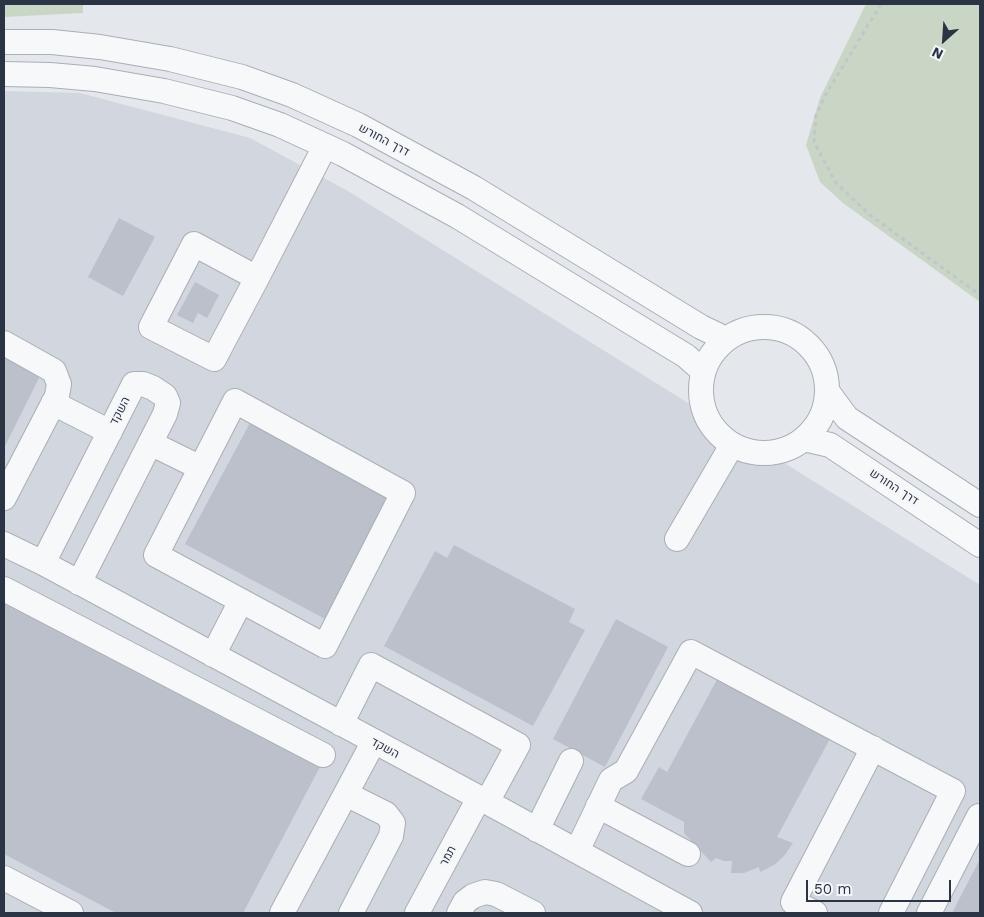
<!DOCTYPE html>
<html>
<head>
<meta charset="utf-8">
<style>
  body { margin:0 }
  #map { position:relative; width:984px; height:917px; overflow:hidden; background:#e4e7ec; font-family:"Work Sans",sans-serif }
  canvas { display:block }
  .frame { position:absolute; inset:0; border:5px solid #2b3445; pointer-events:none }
  .north { position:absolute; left:919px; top:15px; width:50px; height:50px; -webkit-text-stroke:4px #f4f6f9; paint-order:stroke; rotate:206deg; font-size:14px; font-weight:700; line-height:20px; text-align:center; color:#2b3445 }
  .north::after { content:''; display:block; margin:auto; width:18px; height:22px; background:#2b3445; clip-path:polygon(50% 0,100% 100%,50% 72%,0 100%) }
  .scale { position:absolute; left:806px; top:880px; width:145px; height:22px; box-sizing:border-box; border:2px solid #2b3445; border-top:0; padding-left:6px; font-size:15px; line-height:18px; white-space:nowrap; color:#2b3445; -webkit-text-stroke:4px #f4f6f9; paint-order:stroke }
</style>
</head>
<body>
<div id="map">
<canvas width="984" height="917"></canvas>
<div class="frame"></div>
<div class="north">N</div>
<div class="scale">50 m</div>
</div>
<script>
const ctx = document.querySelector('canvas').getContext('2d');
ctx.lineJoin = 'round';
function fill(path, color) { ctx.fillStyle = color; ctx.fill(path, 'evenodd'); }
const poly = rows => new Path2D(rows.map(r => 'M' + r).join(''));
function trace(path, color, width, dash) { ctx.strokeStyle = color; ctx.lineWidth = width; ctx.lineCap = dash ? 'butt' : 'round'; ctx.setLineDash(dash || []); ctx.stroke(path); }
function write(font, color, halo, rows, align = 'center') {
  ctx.font = font + ' "Work Sans",Heebo,sans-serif'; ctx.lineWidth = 4.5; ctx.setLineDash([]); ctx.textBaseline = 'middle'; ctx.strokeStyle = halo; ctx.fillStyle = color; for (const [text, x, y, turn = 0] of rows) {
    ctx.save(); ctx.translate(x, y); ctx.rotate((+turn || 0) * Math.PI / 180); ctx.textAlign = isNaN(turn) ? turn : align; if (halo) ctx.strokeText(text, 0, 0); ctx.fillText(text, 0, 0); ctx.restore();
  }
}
const built = poly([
  [4,91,80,93,250,138,348,191,980,585,980,913,4,913]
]);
const green = poly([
  [4,4,83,4,83,13,4,17],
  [866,4,980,4,980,302,843,203,820,182,806,145,820,98]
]);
const building = poly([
  [119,218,155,237,123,296,88,277],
  [195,282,219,295,207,318,198,313,193,323,177,315],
  [4,355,41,374,4,448],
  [251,421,393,497,327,620,185,544],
  [454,545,575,609,569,622,585,630,533,726,384,646,435,551,447,558],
  [4,595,322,763,243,913,116,913,4,854],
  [616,619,668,647,605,767,553,739],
  [720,674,832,735,777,837,793,843,784,856,774,865,760,872,759,867,744,873,731,873,732,861,724,861,716,858,711,862,684,833,684,822,641,799,659,767,667,772],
  [980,859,980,913,952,913]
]);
const path = poly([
  [881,4,826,94,816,115,814,142,836,183,870,215,980,295]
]);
const minor = poly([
  [4,42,52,42,100,47,170,59,242,77,292,95,358,125,474,188,701,327,726,339],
  [4,74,50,75,95,79,164,91,232,108,280,125,343,154,457,216,686,356,703,371],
  [257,278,194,244,151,327,214,359,257,278,325,146],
  '701 390a63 63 0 1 1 126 0a63 63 0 1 1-126 0Z',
  [4,343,54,371,59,384,57,396,4,498],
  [827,391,847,418,980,505],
  [235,401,403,493,325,646,156,555,235,401],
  [53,403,110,432],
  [804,439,830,445,980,545],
  [150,443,201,468],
  [677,539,732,445],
  [4,544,43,563,487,802,690,913],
  [43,563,134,384,143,384,153,388,165,396,168,403,165,414,79,583],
  [4,589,323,755],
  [213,655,241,601],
  [341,724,371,665,518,745,487,802],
  [346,794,386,814,393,823,391,836,351,913],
  [598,806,688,854],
  [537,830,571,761],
  [577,851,611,780,626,771,691,652,953,791,891,913],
  [4,878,71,913],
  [282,913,374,741],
  [417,913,479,798],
  [459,913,465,902,473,896,485,892,496,894,533,913],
  [815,913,793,902,873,748],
  [929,913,979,816,980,817]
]);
const streetNames = [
  ["דרך החורש",384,140,28],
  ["השקד",120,411,-63],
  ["דרך החורש",894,487,33],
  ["השקד",385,748,28],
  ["תמר",448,856,-62]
];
fill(built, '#d2d6de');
fill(green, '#c9d6c5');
fill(building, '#bbc0ca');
trace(minor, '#a9aeb7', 26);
trace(path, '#c2c5cb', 3, [4, 4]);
trace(minor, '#f7f8fa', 24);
write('12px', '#2b3445', '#f4f6f9', streetNames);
</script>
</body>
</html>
